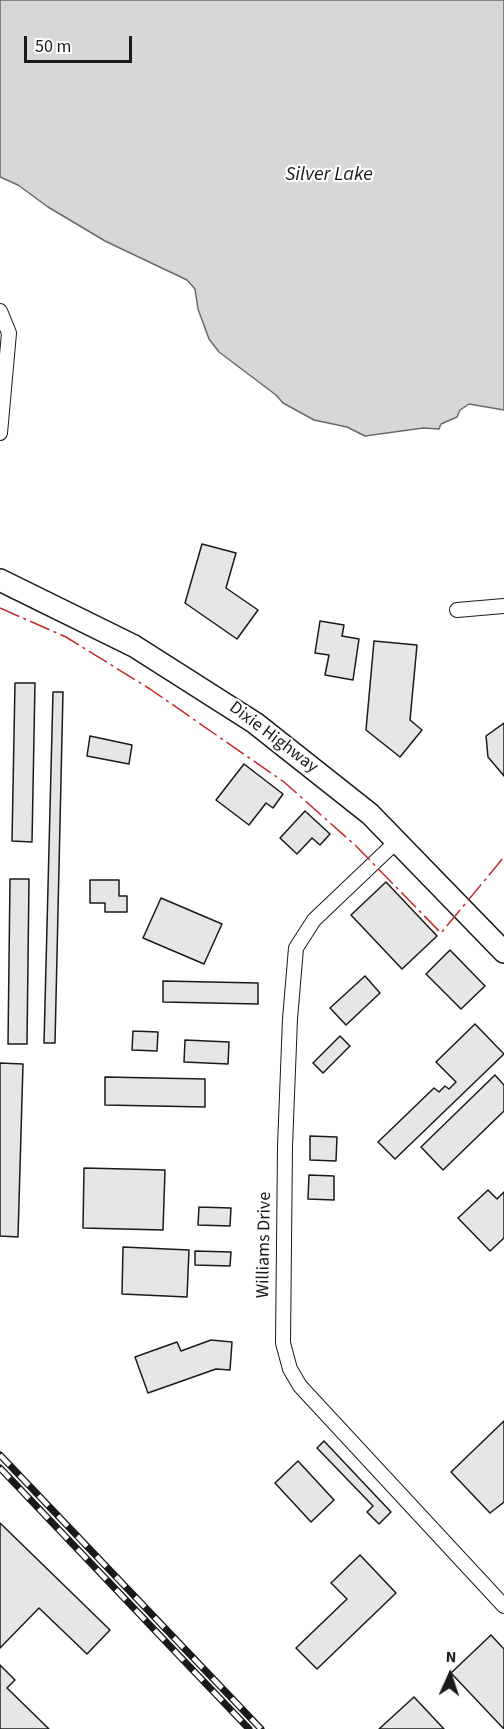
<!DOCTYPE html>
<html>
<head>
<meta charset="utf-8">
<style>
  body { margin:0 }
  #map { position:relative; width:504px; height:1729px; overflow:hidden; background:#fff; font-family:"Source Sans 3",sans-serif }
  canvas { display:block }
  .north { position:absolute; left:420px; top:1645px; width:60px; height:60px; -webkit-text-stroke:4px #fff; paint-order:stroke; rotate:3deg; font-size:16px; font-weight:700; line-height:24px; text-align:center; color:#1a1a1a }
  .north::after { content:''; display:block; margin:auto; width:21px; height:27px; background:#1a1a1a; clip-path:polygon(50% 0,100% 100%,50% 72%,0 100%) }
  .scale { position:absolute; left:24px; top:36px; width:108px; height:27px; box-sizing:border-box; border:3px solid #1a1a1a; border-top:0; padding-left:8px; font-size:18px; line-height:21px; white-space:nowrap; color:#1a1a1a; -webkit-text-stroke:4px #fff; paint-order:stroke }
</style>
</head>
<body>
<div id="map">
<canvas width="504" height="1729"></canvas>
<div class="north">N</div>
<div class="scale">50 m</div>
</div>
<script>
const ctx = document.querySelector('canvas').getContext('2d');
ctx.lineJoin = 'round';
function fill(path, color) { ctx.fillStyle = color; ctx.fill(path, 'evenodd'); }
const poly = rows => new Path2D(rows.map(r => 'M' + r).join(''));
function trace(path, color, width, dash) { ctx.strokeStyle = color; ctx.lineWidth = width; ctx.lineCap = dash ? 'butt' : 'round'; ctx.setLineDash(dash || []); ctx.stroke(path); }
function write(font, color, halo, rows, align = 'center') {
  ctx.font = font + ' "Source Sans 3",sans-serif'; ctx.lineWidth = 4.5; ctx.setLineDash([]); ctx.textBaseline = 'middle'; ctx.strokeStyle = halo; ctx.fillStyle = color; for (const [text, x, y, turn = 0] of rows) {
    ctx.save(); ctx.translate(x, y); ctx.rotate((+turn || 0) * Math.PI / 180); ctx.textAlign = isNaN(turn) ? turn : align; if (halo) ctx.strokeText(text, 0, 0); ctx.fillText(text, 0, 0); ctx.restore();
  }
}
const water = poly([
  [0,0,504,0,504,410,469,404,460,410,457,417,441,424,439,429,423,428,365,436,347,427,314,420,283,403,276,395,219,352,209,339,198,309,195,289,187,280,105,241,48,207,18,185,0,177,0,0]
]);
const building = poly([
  [202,544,236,553,226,588,258,610,237,639,185,603,202,544],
  [320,621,344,625,342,636,359,639,353,680,325,675,329,655,315,653,320,621],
  [374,641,417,645,410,720,422,730,400,757,366,730,374,641],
  [15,683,35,683,32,842,12,841,15,683],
  [53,692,63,692,55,1043,44,1043,53,692],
  [504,723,504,776,488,757,486,736,504,723],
  [90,736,132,745,129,764,87,756,90,736],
  [244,764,283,794,273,808,266,803,249,825,216,800,244,764],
  [305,811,330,834,320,845,312,838,297,854,280,838,305,811],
  [10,879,29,879,27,1044,8,1044,10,879],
  [90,880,119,880,119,896,127,896,127,912,105,912,105,903,90,903,90,880],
  [386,882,437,936,402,969,351,915,386,882],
  [161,898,222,924,204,964,143,938,161,898],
  [450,950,485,986,461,1009,426,974,450,950],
  [365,976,380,993,346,1025,330,1008,365,976],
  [163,981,258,983,258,1004,163,1002,163,981],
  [475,1024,504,1054,395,1159,378,1142,434,1088,439,1092,445,1086,449,1089,456,1082,436,1062,475,1024],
  [133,1031,158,1032,157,1051,132,1050,133,1031],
  [340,1036,350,1046,323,1073,313,1063,340,1036],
  [185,1040,229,1042,228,1064,184,1062,185,1040],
  [0,1063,23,1064,18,1237,0,1236,0,1063],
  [495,1075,504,1085,504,1111,443,1170,421,1147,495,1075],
  [105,1077,205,1079,205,1107,105,1105,105,1077],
  [310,1136,337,1137,336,1161,310,1160,310,1136],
  [84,1168,165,1170,163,1230,83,1228,84,1168],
  [309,1175,334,1176,334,1200,308,1199,309,1175],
  [488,1190,497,1199,504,1192,504,1238,490,1251,458,1218,488,1190],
  [199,1207,231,1208,230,1226,198,1225,199,1207],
  [123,1247,189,1250,187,1297,122,1294,123,1247],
  [195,1251,231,1252,230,1266,195,1265,195,1251],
  [211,1340,232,1342,230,1370,216,1369,148,1393,135,1357,177,1342,181,1351,211,1340],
  [504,1421,504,1502,490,1513,451,1472,504,1421],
  [324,1441,391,1512,379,1524,367,1512,373,1506,317,1448,324,1441],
  [298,1461,334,1500,311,1522,275,1483,298,1461],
  [0,1523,110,1630,87,1654,39,1608,0,1648,0,1523],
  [360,1555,396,1593,317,1669,296,1648,347,1599,331,1583,360,1555],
  [491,1635,504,1649,504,1729,451,1673,491,1635],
  [0,1665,15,1680,7,1688,49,1729,0,1729,0,1665],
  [414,1697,444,1729,379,1729,414,1697]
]);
const street = poly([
  [0,311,9,333,0,433],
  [457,610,504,606],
  [397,841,314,920,296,948,290,1019,285,1146,283,1343,290,1369,300,1386,504,1606]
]);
const primary = poly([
  [0,580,134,646,255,723,370,814,504,952]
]);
const rail = poly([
  [0,1455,261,1729],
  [0,1468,249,1729]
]);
const power = poly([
  [0,608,66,637,150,689,284,782,356,846,441,933,504,857]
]);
const streetNames = [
  ["Dixie Highway",273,738,37],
  ["Williams Drive",265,1245,-89]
];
const waterNames = [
  ["Silver Lake",329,176]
];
fill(water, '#d7d7d7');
trace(water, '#6a6a6a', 1.5);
fill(building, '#e6e6e6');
trace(building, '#1a1a1a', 1.5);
trace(street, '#1a1a1a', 16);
trace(primary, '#1a1a1a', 24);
trace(street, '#fff', 14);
trace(primary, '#fff', 21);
trace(rail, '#1a1a1a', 7);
trace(rail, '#fff', 4.5, [14]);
trace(power, '#c62828', 1.5, [21, 4.5, 3, 4.5]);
write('18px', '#1a1a1a', '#fff', streetNames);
write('italic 20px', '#1a1a1a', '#fff', waterNames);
</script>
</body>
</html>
